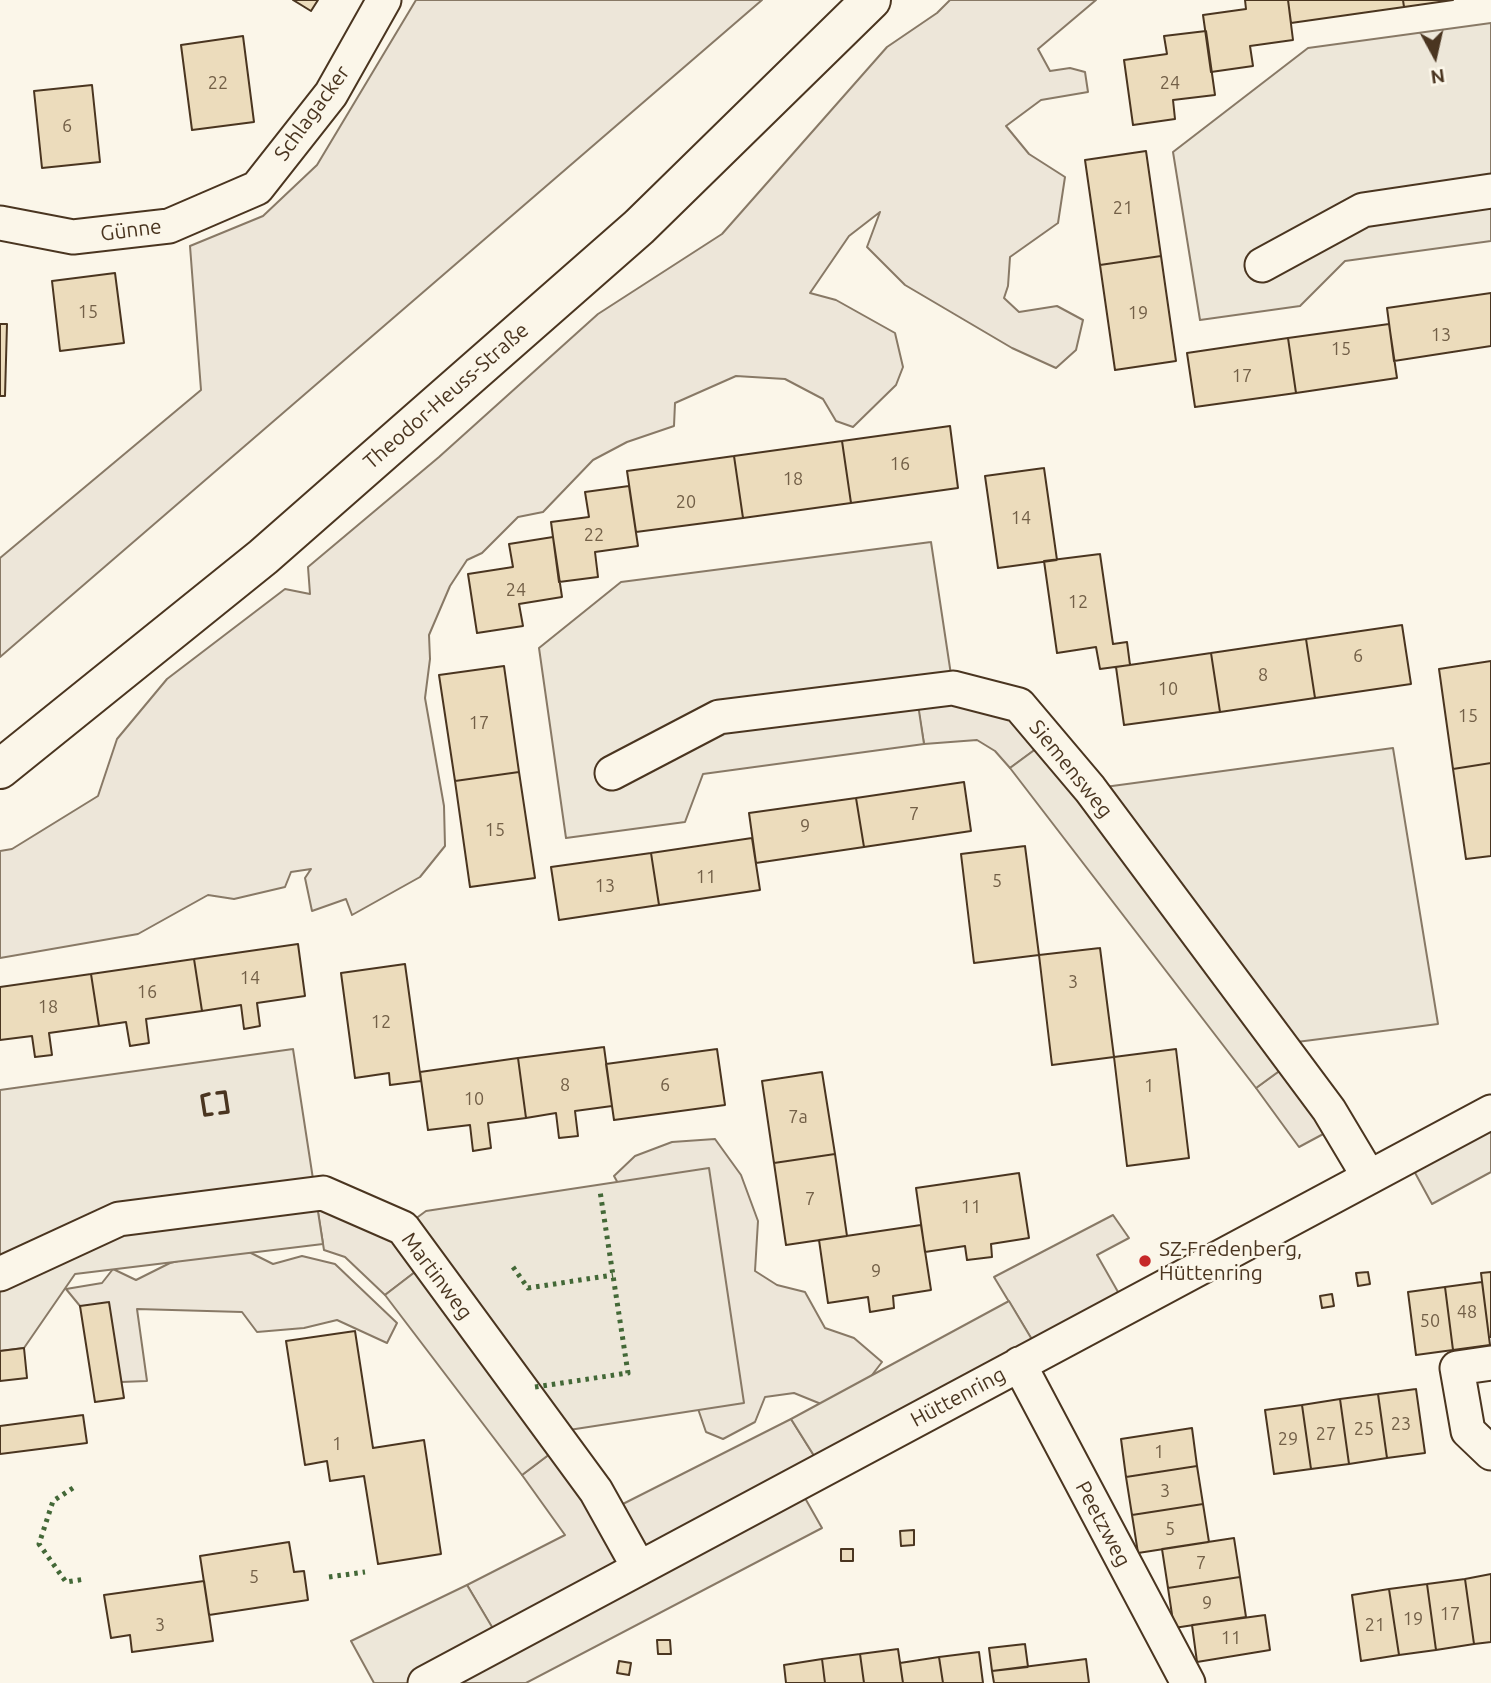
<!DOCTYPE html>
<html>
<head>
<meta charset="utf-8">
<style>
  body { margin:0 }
  #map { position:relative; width:1491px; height:1683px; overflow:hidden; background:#fbf6e9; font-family:Ubuntu,sans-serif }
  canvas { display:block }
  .north { position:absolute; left:1400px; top:21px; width:70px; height:70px; -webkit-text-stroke:5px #fbf6e9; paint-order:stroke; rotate:172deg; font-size:19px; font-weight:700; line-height:28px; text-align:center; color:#4a3520 }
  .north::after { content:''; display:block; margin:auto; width:24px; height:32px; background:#4a3520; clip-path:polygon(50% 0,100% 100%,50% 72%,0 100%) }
</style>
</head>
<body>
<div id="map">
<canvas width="1491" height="1683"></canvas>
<div class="north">N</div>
</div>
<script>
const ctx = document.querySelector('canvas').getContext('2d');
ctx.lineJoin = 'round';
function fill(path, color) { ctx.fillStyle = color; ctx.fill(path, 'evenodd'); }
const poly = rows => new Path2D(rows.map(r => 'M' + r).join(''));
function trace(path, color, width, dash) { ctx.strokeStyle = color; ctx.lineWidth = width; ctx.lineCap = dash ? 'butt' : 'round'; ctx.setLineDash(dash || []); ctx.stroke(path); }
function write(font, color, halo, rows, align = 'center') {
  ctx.font = font + ' Ubuntu,sans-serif'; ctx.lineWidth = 5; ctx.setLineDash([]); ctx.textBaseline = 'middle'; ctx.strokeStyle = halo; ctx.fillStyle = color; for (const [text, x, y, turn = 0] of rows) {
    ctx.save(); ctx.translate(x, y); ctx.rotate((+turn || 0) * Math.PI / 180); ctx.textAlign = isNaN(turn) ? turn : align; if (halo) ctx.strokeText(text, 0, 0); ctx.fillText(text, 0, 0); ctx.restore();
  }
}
const green = poly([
  [416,0,762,0,0,657,0,558,201,390,190,246,263,216,317,165,416,0],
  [950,0,1096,0,1038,49,1050,71,1070,68,1085,72,1088,92,1041,100,1006,126,1029,154,1065,177,1058,223,1010,257,1008,286,1004,298,1019,312,1057,306,1083,320,1076,350,1056,368,1012,348,905,285,867,247,880,212,849,236,810,293,836,300,895,333,903,367,896,385,853,427,836,421,823,399,785,379,736,376,675,403,674,426,627,442,593,460,543,512,518,517,482,553,467,560,450,586,429,635,430,659,425,698,444,806,445,846,420,877,352,915,346,899,312,911,305,878,311,869,291,872,285,887,234,899,208,895,138,934,0,958,0,851,12,849,98,796,117,739,167,679,285,589,310,594,308,567,439,457,598,314,722,234,887,47,937,13,950,0],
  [953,688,1048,740,1010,768,995,751,977,740,924,744,915,690,953,688],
  [1293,1061,1340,1125,1299,1147,1256,1088,1293,1061],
  [715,1139,741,1175,758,1221,755,1271,777,1285,805,1292,825,1328,854,1338,882,1362,859,1392,836,1410,794,1393,765,1397,755,1422,723,1439,706,1432,624,1194,614,1176,635,1156,672,1142,715,1139],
  [315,1194,428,1262,385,1295,345,1257,324,1250,315,1194],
  [1113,1215,1129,1238,1097,1255,1126,1306,1040,1353,994,1277,1113,1215],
  [247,1251,273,1264,302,1256,335,1264,397,1323,387,1343,337,1320,304,1328,257,1332,242,1312,137,1309,147,1381,121,1382,80,1306,66,1289,102,1283,113,1269,136,1280,170,1263,207,1254,247,1251],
  [791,1419,823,1470,501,1643,467,1585,565,1535,522,1475,563,1444,607,1512,791,1419]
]);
const parking = poly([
  [1491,23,1491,241,1345,261,1300,306,1200,320,1173,152,1308,48,1491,23],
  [931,542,953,688,916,691,924,744,703,774,685,822,566,838,539,648,621,582,931,542],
  [1048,740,1090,789,1393,748,1438,1024,1281,1044,1293,1061,1256,1088,1010,768,1048,740],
  [293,1049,323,1244,75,1274,24,1348,0,1351,0,1090,293,1049],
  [1491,1112,1491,1172,1432,1204,1407,1158,1491,1112],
  [709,1168,744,1403,556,1432,563,1444,522,1475,385,1295,428,1262,403,1228,426,1211,709,1168],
  [1009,1301,1040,1353,823,1470,791,1419,1009,1301],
  [797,1484,822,1528,526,1683,374,1683,351,1641,467,1585,501,1642,797,1484]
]);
const building = poly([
  [293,0,318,0,311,11,293,0],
  [1245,0,1288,0,1293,40,1250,46,1253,66,1211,72,1203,15,1246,9,1245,0],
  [1288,0,1403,0,1404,7,1291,23,1288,0],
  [1403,0,1453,0,1404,7,1403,0],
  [1206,31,1215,95,1173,100,1175,119,1133,125,1124,60,1167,54,1164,36,1206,31],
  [243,36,254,122,192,130,181,45,243,36],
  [92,85,100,162,42,168,34,91,92,85],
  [1146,151,1161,256,1100,265,1085,160,1146,151],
  [1161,256,1176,361,1115,370,1100,265,1161,256],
  [115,273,124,343,60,351,52,281,115,273],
  [1491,293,1491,346,1394,361,1387,308,1491,293],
  [0,324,7,324,5,396,0,396,0,324],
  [1389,324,1397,378,1296,393,1288,338,1389,324],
  [1288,338,1296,393,1195,407,1187,353,1288,338],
  [950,426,958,488,851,503,842,441,950,426],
  [842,441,851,503,743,518,734,456,842,441],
  [734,456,743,518,636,532,627,471,734,456],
  [1044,468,1057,560,998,568,985,476,1044,468],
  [629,486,638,546,595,552,598,577,559,582,551,522,589,517,585,492,629,486],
  [553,537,562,597,519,604,523,626,477,633,468,574,513,567,509,544,553,537],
  [1100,554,1113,644,1127,642,1130,665,1100,669,1096,647,1057,653,1044,561,1100,554],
  [1402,625,1411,684,1315,698,1306,639,1402,625],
  [1306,639,1315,698,1220,712,1211,653,1306,639],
  [1211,653,1220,712,1124,725,1116,667,1211,653],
  [1491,661,1491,763,1453,769,1439,669,1491,661],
  [504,666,519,772,455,781,439,675,504,666],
  [1491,763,1491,856,1466,859,1453,769,1491,763],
  [519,772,535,878,470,887,455,781,519,772],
  [964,782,971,831,864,847,856,798,964,782],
  [856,798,864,847,756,863,749,813,856,798],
  [752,838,760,890,659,905,651,853,752,838],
  [1025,846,1039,955,974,963,961,854,1025,846],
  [651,853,659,905,559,920,551,867,651,853],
  [298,944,305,996,257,1003,260,1026,244,1029,241,1005,202,1011,194,959,298,944],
  [1100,948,1114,1057,1052,1065,1039,955,1100,948],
  [194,959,202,1011,146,1019,149,1043,130,1046,126,1022,99,1026,91,974,194,959],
  [405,964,421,1081,390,1085,389,1073,355,1078,341,973,405,964],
  [91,974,99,1026,49,1033,52,1055,35,1057,32,1036,0,1040,0,987,91,974],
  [604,1047,612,1106,575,1111,578,1136,559,1138,556,1113,526,1118,518,1058,604,1047],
  [717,1049,725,1105,614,1120,606,1064,717,1049],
  [1176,1049,1189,1158,1127,1166,1114,1057,1176,1049],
  [518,1058,526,1118,488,1123,491,1148,473,1151,470,1125,428,1130,420,1072,518,1058],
  [822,1072,835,1154,774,1163,762,1081,822,1072],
  [835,1154,847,1236,786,1245,774,1163,835,1154],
  [1019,1173,1029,1238,991,1244,992,1257,967,1260,965,1246,925,1252,916,1188,1019,1173],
  [921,1225,931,1290,893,1296,894,1308,870,1312,868,1297,828,1303,819,1240,921,1225],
  [1368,1272,1370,1284,1358,1286,1356,1273,1368,1272],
  [1491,1272,1491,1337,1489,1337,1481,1273,1491,1272],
  [1482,1282,1490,1345,1453,1350,1445,1287,1482,1282],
  [1445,1287,1453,1350,1416,1355,1408,1292,1445,1287],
  [1332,1294,1334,1306,1322,1308,1320,1296,1332,1294],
  [109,1302,124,1398,95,1402,80,1306,109,1302],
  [355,1331,373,1448,424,1440,441,1554,378,1564,364,1476,330,1481,327,1461,305,1465,286,1341,355,1331],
  [24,1348,27,1378,0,1381,0,1351,24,1348],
  [1416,1389,1425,1453,1387,1458,1378,1394,1416,1389],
  [1378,1394,1387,1458,1349,1464,1340,1399,1378,1394],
  [1340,1399,1349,1464,1311,1469,1302,1405,1340,1399],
  [1302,1405,1311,1469,1274,1474,1265,1410,1302,1405],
  [83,1415,87,1443,0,1454,0,1426,83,1415],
  [1192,1428,1197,1466,1126,1477,1121,1439,1192,1428],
  [1197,1466,1203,1504,1132,1515,1126,1477,1197,1466],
  [1203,1504,1209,1542,1138,1553,1132,1515,1203,1504],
  [914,1530,914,1545,901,1546,900,1531,914,1530],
  [1234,1538,1240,1577,1168,1588,1162,1549,1234,1538],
  [289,1542,294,1572,304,1571,308,1600,209,1615,200,1556,289,1542],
  [841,1549,853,1549,853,1561,841,1561,841,1549],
  [1491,1574,1491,1642,1474,1644,1465,1579,1491,1574],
  [1240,1577,1246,1617,1174,1628,1168,1588,1240,1577],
  [1465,1579,1474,1644,1436,1650,1427,1584,1465,1579],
  [204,1581,213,1641,132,1652,130,1635,111,1638,104,1595,204,1581],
  [1427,1584,1436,1650,1399,1655,1389,1589,1427,1584],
  [1389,1589,1399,1655,1361,1661,1352,1595,1389,1589],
  [1265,1615,1270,1650,1197,1662,1192,1625,1265,1615],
  [657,1640,670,1640,671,1654,658,1654,657,1640],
  [1025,1644,1028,1667,992,1671,989,1648,1025,1644],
  [898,1649,903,1683,864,1683,860,1654,898,1649],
  [979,1652,983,1683,943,1683,939,1657,979,1652],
  [860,1654,864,1683,825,1683,822,1659,860,1654],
  [939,1657,943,1683,903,1683,900,1663,939,1657],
  [822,1659,825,1683,786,1683,784,1665,822,1659],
  [1086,1659,1089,1683,994,1683,992,1671,1086,1659],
  [619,1661,631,1663,629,1675,617,1673,619,1661]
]);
const street = poly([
  [0,223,73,237,169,226,257,188,331,94,384,0],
  [1262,265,1363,210,1491,191],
  [612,773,719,717,953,688,1019,705,1090,789,1329,1110,1369,1177],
  [0,1274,119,1219,315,1194,323,1193,403,1228,596,1491,639,1568],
  [1491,1363,1457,1368,1468,1431,1491,1453],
  [1019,1364,1188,1683],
  [425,1683,1491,1112]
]);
const secondary = poly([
  [0,769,263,557,639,227,871,0]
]);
const hedge = poly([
  [513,1267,528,1288,613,1275],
  [535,1387,628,1373,600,1191],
  [73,1488,53,1501,39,1544,66,1582,85,1579],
  [329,1577,365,1572]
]);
const wall = poly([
  [217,1093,225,1092,228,1112,220,1113],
  [209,1094,202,1096,205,1115,212,1114]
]);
const markers = [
  [1145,1261,7,"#c62828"]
];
const numberNames = [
  ["22",218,83],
  ["24",1170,83],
  ["6",67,126],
  ["21",1123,208],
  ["15",88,312],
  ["19",1138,313],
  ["13",1441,335],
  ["15",1341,349],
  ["17",1242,376],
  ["16",900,464],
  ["18",793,479],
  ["20",686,502],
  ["14",1021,518],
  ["22",594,535],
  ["24",516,590],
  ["12",1078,602],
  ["6",1358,656],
  ["8",1263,675],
  ["10",1168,689],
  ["15",1468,716],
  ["17",479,723],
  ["7",914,814],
  ["9",805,826],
  ["15",495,830],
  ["11",706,877],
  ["5",997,881],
  ["13",605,886],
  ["14",250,978],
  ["3",1073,982],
  ["16",147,992],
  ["18",48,1007],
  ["12",381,1022],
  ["8",565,1085],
  ["6",665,1085],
  ["1",1149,1086],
  ["10",474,1099],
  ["7a",798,1117],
  ["7",810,1199],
  ["11",971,1207],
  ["9",876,1271],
  ["48",1467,1312],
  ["50",1430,1321],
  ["23",1401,1424],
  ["25",1364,1429],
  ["27",1326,1434],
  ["29",1288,1439],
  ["1",337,1444],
  ["1",1159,1452],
  ["3",1165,1491],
  ["5",1170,1529],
  ["7",1201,1563],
  ["5",254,1577],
  ["9",1207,1603],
  ["17",1450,1614],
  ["19",1413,1619],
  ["3",160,1625],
  ["21",1375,1625],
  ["11",1231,1638]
];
const streetNames = [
  ["Schlagacker",312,113,-54],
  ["Günne",131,230,-7],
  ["Theodor-Heuss-Straße",446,396,-41],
  ["Siemensweg",1071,769,51],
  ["Martinweg",437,1276,53],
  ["Hüttenring",958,1397,-28],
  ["Peetzweg",1103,1524,62]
];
const poiNames = [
  ["SZ-Fredenberg,",1159,1249],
  ["Hüttenring",1159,1273]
];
fill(green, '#ede6d9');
trace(green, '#887966', 2);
fill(parking, '#ede7d9');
trace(parking, '#887966', 2);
fill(building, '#ecdcbc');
trace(building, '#4a3520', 2);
trace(street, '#4a3520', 37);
trace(secondary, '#4a3520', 42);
trace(street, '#fbf6e9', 33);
trace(secondary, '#fbf6e9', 38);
trace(hedge, '#436837', 5, [3.5, 5]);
trace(wall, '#4a3520', 3.5);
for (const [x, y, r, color] of markers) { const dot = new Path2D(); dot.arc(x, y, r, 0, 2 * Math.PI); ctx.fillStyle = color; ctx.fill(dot); trace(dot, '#fbf6e9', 2.5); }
write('18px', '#725f47', null, numberNames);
write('21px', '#4a3520', '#fbf6e9', streetNames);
write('21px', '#4a3520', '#fbf6e9', poiNames, 'left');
</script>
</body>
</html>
